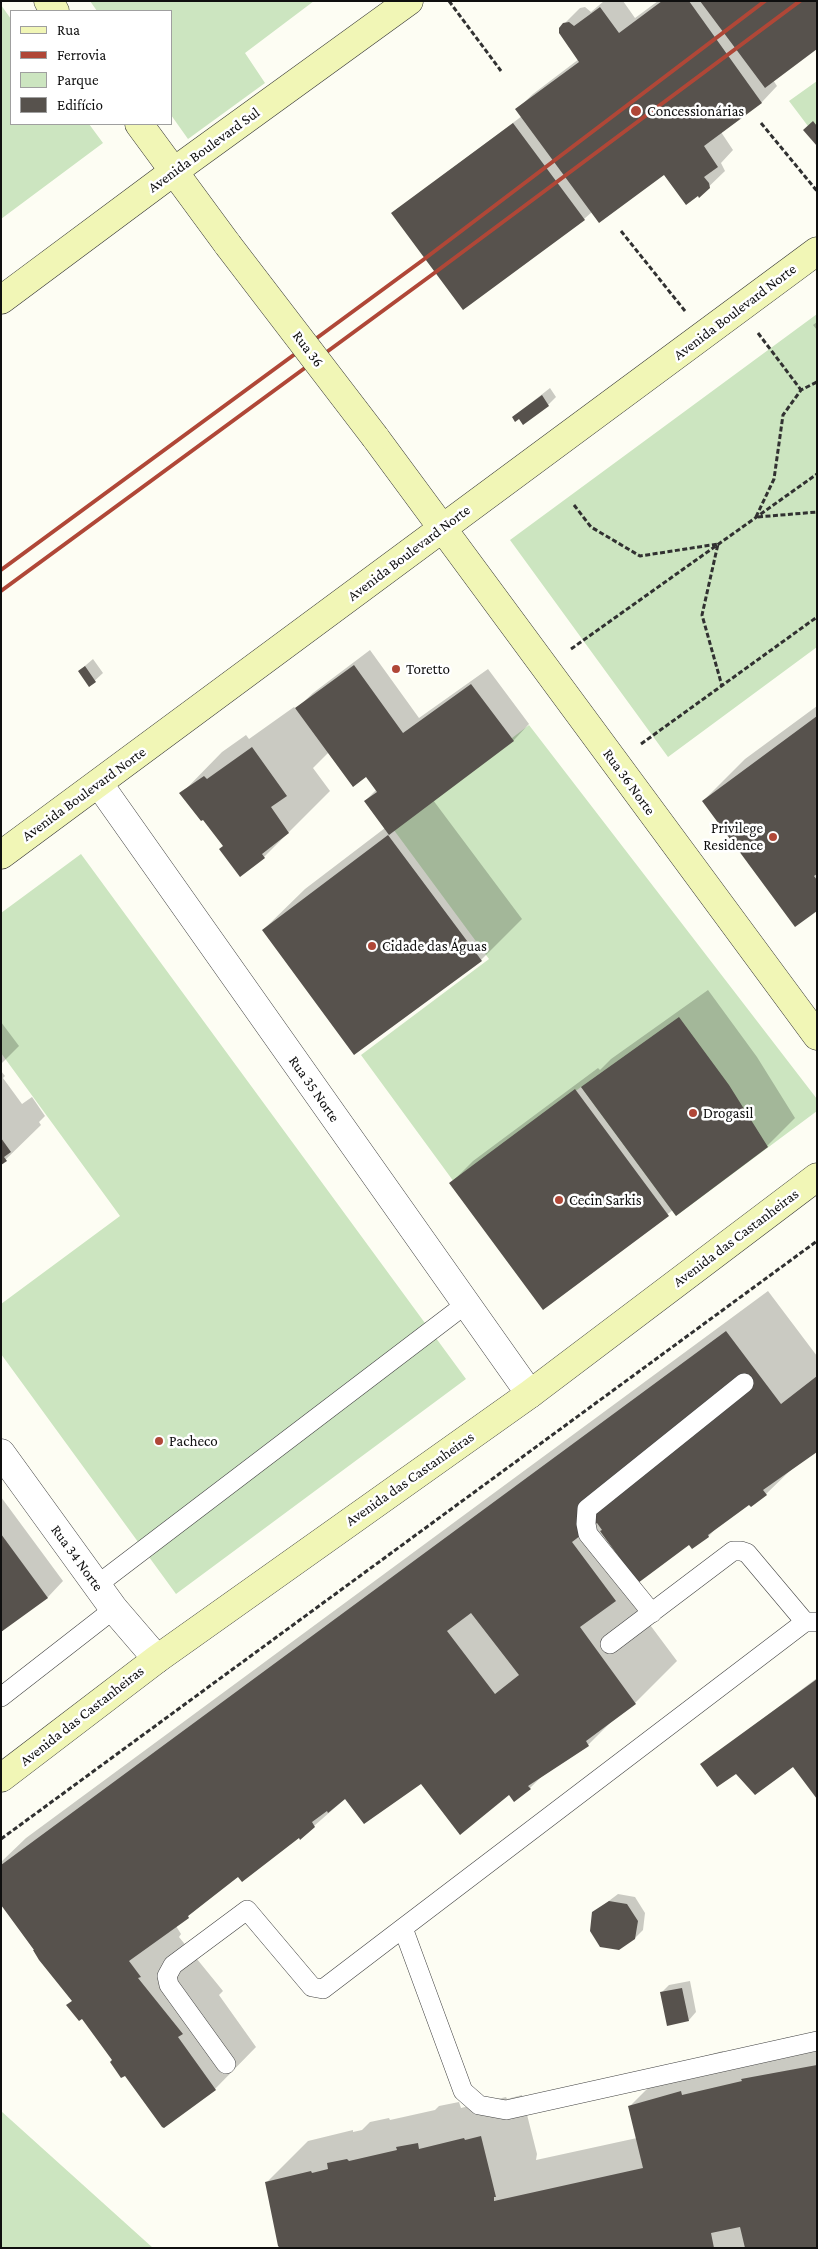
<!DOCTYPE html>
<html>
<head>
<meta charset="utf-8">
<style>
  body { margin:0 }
  #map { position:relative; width:818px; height:2249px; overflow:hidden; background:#fdfdf3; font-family:"Crimson Pro",serif }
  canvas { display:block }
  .frame { position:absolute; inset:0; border:2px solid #0f0f0f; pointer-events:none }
  .legend { position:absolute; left:10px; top:10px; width:162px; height:115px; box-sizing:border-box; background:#fff; border:1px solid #9f9f9f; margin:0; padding:6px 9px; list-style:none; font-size:15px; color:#0f0f0f }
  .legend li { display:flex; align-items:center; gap:10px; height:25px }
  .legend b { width:25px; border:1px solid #9f9f9f }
</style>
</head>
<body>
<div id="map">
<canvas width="818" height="2249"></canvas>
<div class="frame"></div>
<ul class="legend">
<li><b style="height:6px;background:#f1f6b6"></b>Rua</li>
<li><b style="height:6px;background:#b04737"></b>Ferrovia</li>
<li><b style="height:14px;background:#cce5c0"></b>Parque</li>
<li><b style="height:14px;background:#57524d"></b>Edifício</li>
</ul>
</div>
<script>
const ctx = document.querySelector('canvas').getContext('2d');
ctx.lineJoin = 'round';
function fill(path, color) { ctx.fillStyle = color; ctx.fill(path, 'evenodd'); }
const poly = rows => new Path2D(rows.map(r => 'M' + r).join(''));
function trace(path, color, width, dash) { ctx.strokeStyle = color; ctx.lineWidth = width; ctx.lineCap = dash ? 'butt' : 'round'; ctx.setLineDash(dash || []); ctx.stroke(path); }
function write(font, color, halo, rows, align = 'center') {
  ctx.font = font + ' "Crimson Pro",serif'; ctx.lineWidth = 5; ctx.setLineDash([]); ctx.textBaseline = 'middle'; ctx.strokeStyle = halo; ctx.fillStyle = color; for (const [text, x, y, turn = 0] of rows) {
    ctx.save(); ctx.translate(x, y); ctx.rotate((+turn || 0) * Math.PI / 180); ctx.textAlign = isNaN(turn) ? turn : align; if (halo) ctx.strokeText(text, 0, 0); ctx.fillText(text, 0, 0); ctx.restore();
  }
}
const green = poly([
  [90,1,314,1,245,53,265,83,188,139,171,115,171,11,97,11],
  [1,5,11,19,11,124,89,124,103,143,1,219],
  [817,81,817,138,789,101],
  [817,314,817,647,668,757,510,540],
  [529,725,817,1099,817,1111,676,1216,581,1087,454,1182,361,1055,489,959,385,818,400,824],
  [81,854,466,1379,176,1594,1,1354,1,1304,120,1216,1,1053,1,913],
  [1,2111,153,2248,1,2248]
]);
const shadow = poly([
  [604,1,623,1,635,18,658,1,817,1,773,80,777,86,762,102,721,132,733,150,721,163,725,171,699,196,664,173,592,212,584,219,393,213,522,116,517,109,533,94,579,59,560,28,580,8,585,7,591,12],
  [817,322,817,330,813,325],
  [550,388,556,397,548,405,519,418,513,417],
  [370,650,419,718,488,669,529,724,514,740,433,800,522,919,481,960,263,930,305,889,385,828,365,801,377,789,367,775,329,752,313,768,330,791,264,857,224,846,203,818,181,794,222,752,246,735,249,739,294,707,296,709,313,693],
  [93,659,103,673,90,685,79,671],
  [817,706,817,910,703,801,745,759],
  [708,990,757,1057,795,1118,767,1146,676,1214,673,1210,543,1308,451,1183,473,1161,598,1068,600,1070,611,1059],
  [1,1022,19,1046,1,1064],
  [1,1071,5,1076,3,1078,22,1104,32,1097,45,1116,39,1122,41,1125,1,1164],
  [768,1291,817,1356,817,1450,795,1466,766,1494,750,1503,719,1525,708,1537,689,1543,624,1590,677,1661,635,1703,614,1719,588,1745,543,1775,530,1788,510,1794,422,1782,346,1798,314,1826,238,1875,176,1926,181,1934,179,1937,223,1991,219,1995,256,2047,215,2089,114,2060,83,2017,68,2005,73,2000,34,1950,1,1902,1,1862,26,1838],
  [1,1497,63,1581,48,1597,1,1630],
  [817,1678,817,1796,794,1765,737,1772,701,1765],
  [618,1894,635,1897,645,1913,643,1930,635,1938,593,1913],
  [690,1981,696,2012,689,2020,661,1993,669,1985],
  [817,2032,817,2248,280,2248,266,2183,308,2141,353,2130,353,2132,362,2130,370,2122,389,2118,390,2120,435,2110,439,2106,459,2102,461,2108,506,2097,507,2099,522,2095,537,2154,536,2160,637,2138,629,2107,671,2065,723,2051,724,2054,781,2041,784,2038]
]);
const building = poly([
  [662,1,689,1,762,103,704,146,718,167,704,177,709,183,710,188,699,198,698,196,686,205,664,175,599,223,515,109,579,62,559,33,559,28,563,23,569,22,574,26,600,7,619,33],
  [700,1,817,1,817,49,765,88],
  [813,121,817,126,817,146,803,130],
  [513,123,585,220,463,310,391,213],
  [542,395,549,406,523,425,519,419,515,422,512,417],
  [354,665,403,733,471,684,514,741,389,835,364,801,377,792,366,777,353,787,295,708],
  [85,666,96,682,89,687,78,671],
  [817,716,817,874,814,876,817,880,817,911,795,927,702,801],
  [252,747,287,796,271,807,289,833,262,854,265,858,240,877,219,849,223,846,203,820,201,821,179,793,204,776,207,779],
  [388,835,482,961,354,1055,262,930],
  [679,1017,729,1085,768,1147,676,1216,581,1087],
  [575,1089,669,1216,543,1310,449,1183],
  [1,1138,11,1152,4,1157,7,1161,1,1165],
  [726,1331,781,1404,817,1376,817,1452,763,1490,767,1495,751,1507,749,1505,708,1535,709,1537,692,1549,689,1545,638,1583,600,1531,602,1530,597,1523,572,1542,616,1601,580,1627,636,1704,586,1741,589,1746,528,1786,531,1789,514,1802,509,1795,460,1835,421,1784,364,1824,345,1799,328,1813,327,1811,312,1822,315,1827,300,1840,299,1838,242,1882,238,1877,188,1916,189,1918,129,1961,141,1977,138,1978,183,2034,178,2037,216,2090,164,2128,162,2127,125,2076,121,2078,110,2062,112,2060,82,2019,79,2021,66,2005,72,2001,39,1960,33,1950,34,1950,1,1905,1,1865],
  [471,1613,519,1675,495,1694,447,1631],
  [1,1534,48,1598,1,1632],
  [817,1679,817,1799,793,1767,755,1795,736,1774,717,1787,700,1764],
  [609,1901,627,1904,638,1921,635,1939,619,1950,600,1947,590,1931,592,1912],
  [682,1988,689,2021,667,2026,660,1992],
  [817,2065,817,2248,745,2248,740,2227,711,2233,714,2248,280,2248,278,2246,265,2182,311,2171,312,2173,328,2169,327,2163,347,2159,349,2161,397,2150,396,2147,418,2143,419,2149,464,2138,465,2140,481,2136,496,2197,494,2197,494,2201,643,2168,628,2106,681,2091,682,2095,742,2081,741,2079]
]);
const path = poly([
  [449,1,501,71],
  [761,123,817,191],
  [621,231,685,311],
  [758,333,801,390],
  [574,505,591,527,640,556,718,544,702,615,722,686],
  [756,517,774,479,783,415,801,390,817,382],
  [758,517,817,512],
  [571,649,817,474],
  [641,744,817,617],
  [1,1839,817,1241]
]);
const lane = poly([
  [97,1585,466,1304],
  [652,1613,588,1534,586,1524,587,1509,744,1383],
  [817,1622,805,1622,403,1928,463,2091,479,2105,506,2110,817,2041],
  [610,1644,733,1551,741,1551,747,1553,805,1622],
  [1,1697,114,1609],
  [226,2064,169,1985,167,1976,173,1965,247,1910,312,1987,323,1989,403,1928]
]);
const street = poly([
  [99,784,530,1394],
  [1,1453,114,1609,157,1659]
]);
const secondary = poly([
  [48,1,55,11],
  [139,124,228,245],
  [1,300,173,172,409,1],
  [375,437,817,1036],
  [1,855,817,251],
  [1,1778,157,1659,530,1394,817,1177]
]);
const rail = poly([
  [1,570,423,260,765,1],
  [1,591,433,274,800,1]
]);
const secondaryBridge = poly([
  [228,245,375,437]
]);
const markers = [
  [636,111,6,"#b04737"],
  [396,669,5,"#b04737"],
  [773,837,5,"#b04737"],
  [372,946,5,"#b04737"],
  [693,1113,5,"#b04737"],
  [559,1200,5,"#b04737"],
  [159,1441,5,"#b04737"]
];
const poiNames = [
  ["Concessionárias",647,111],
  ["Toretto",406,669],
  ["Privilege",763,828,"right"],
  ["Residence",763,845,"right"],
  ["Cidade das Águas",382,946],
  ["Drogasil",703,1113],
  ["Cecin Sarkis",569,1200],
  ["Pacheco",169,1441]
];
const streetNames = [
  ["Avenida Boulevard Sul",204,150,-36],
  ["Avenida Boulevard Norte",735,312,-37],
  ["Rua 36",308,349,53],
  ["Avenida Boulevard Norte",409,553,-37],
  ["Rua 36 Norte",629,782,54],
  ["Avenida Boulevard Norte",84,794,-36],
  ["Rua 35 Norte",314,1089,55],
  ["Avenida das Castanheiras",736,1238,-37],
  ["Avenida das Castanheiras",410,1479,-35],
  ["Rua 34 Norte",77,1558,54],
  ["Avenida das Castanheiras",82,1716,-38]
];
fill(green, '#cce5c0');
fill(shadow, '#0003');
fill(building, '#57524d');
trace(lane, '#424242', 20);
trace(street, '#424242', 29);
trace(secondary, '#313131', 29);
trace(path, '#313131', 3, [5, 2.5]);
trace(lane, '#fff', 19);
trace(street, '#fff', 28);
trace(secondary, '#f1f6b6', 28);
trace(rail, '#b04737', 4);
trace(secondaryBridge, '#313131', 29, []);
trace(secondaryBridge, '#f1f6b6', 28);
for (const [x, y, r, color] of markers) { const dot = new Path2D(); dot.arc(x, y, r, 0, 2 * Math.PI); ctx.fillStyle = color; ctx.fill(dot); trace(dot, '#fff', 2); }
write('15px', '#0f0f0f', '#fff', poiNames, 'left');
write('15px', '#0f0f0f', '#fff', streetNames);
</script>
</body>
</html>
